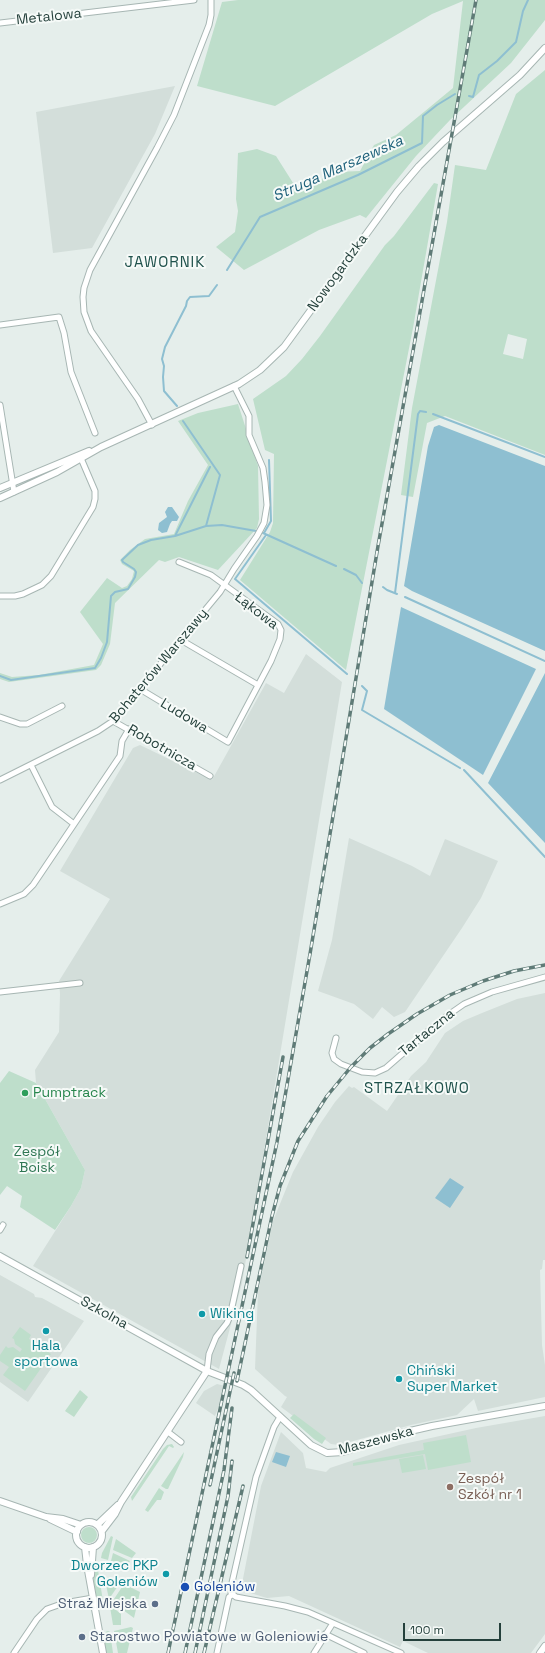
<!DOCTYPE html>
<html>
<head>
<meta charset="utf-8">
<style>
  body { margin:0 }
  #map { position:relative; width:545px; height:1653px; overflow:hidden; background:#e5eeeb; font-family:"Space Grotesk",sans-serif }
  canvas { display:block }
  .scale { position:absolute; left:403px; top:1623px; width:98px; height:18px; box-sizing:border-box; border:2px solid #24403b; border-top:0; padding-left:5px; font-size:12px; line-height:14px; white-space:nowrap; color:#24403b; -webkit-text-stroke:3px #f6faf8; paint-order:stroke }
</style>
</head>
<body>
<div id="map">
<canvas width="545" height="1653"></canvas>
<div class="scale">100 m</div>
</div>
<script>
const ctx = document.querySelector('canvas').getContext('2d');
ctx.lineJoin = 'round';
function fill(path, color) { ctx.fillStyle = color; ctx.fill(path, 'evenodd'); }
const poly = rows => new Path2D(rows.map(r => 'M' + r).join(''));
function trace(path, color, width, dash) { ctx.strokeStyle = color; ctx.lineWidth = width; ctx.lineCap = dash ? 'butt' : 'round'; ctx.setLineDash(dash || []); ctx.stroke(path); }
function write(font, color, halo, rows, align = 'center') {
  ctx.font = font + ' "Space Grotesk",sans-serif'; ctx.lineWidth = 4; ctx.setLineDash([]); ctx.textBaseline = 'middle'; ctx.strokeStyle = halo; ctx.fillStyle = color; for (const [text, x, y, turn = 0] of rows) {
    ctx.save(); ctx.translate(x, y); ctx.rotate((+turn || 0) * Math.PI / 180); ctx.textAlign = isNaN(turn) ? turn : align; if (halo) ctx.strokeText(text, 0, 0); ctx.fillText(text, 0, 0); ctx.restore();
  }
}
const built = poly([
  [175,86,155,134,92,248,53,253,36,112],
  [306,654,342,682,242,1283,219,1369,33,1266,71,1206,81,1188,85,1170,36,1083,35,1070,59,1032,60,994,59,981,110,899,60,871,133,748,140,745,212,780,266,683,284,693],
  [349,838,412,866,430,876,445,839,498,861,481,898,462,928,405,1012,394,1017,382,1007,373,1019,354,1004,318,991,332,940],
  [545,993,545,1260,543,1260,542,1269,540,1270,542,1345,545,1365,545,1397,478,1411,474,1399,457,1415,411,1425,339,1445,331,1444,281,1407,287,1397,285,1396,255,1369,258,1292,273,1221,293,1172,318,1127,335,1102,349,1086,352,1088,354,1087,387,1111,411,1076,426,1062,445,1033,463,1021,482,1013,517,999],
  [0,1275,34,1294,35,1297,42,1298,84,1321,28,1402,0,1382],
  [217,1384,225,1386,219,1406,215,1416,196,1403,204,1391],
  [545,1416,545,1634,531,1653,428,1653,403,1641,400,1647,289,1596,267,1598,247,1592,246,1593,243,1592,244,1590,241,1589,261,1486,281,1432,303,1453,306,1468,326,1472,330,1468,399,1445,476,1428]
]);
const green = poly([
  [238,0,545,0,545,20,511,63,450,120,416,156,366,218,360,215,319,230,244,270,216,247,235,232,238,211,236,199,238,153,257,149,276,156,295,186,317,181,337,172,360,171,374,145,396,135,453,88,463,1,432,14,275,106,197,86,222,2],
  [545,70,545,455,445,416,427,423,413,497,401,495,412,408,447,222,455,165,486,170,516,94],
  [508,334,527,339,523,359,503,354],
  [434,183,438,184,413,328,346,670,240,580,270,532,273,523,274,454,265,450,253,399,286,376,302,359,320,336,385,245,394,236],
  [238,404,258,466,259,519,257,528,218,570,179,557,165,562,159,560,115,603,110,644,101,665,96,670,9,682,0,679,0,673,12,677,39,675,94,665,103,644,80,612,107,578,122,588,127,586,132,579,134,571,122,564,120,560,130,550,145,539,174,534,188,501,208,465,178,421,198,413],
  [9,1071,36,1083,85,1170,81,1188,71,1206,55,1230,20,1207,22,1196,7,1186,0,1195,0,1083],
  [20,1327,31,1335,29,1339,51,1354,25,1391,3,1375,9,1367,0,1361,0,1355,6,1346,8,1348,13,1347,20,1352,22,1349,15,1344,14,1339,12,1338],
  [80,1390,88,1397,74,1417,65,1411],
  [294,1414,326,1438,322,1444,314,1439,290,1418],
  [466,1435,471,1462,428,1470,425,1454,353,1466,353,1463,424,1450,423,1443],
  [172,1444,174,1447,173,1448,169,1446,132,1501,131,1497,163,1449,167,1445],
  [184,1452,183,1457,168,1489,166,1489,161,1486],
  [423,1455,426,1469,402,1473,399,1459],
  [159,1488,164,1492,161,1500,157,1500,148,1512,145,1510],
  '81 1535a8 8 0 1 1 16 0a8 8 0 1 1-16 0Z',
  [111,1536,113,1537,108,1560,101,1558,102,1553],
  [116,1539,136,1553,132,1558,113,1550],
  [113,1553,130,1561,128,1564,111,1561],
  [94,1562,97,1564,103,1601,100,1601,97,1599,93,1579],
  [108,1577,120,1583,109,1599,106,1585],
  [124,1584,140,1592,134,1618,112,1602],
  [111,1606,121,1614,121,1625,113,1625,110,1607],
  [131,1627,133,1628,127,1653,118,1653,114,1631],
  [108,1631,110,1632,113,1653,106,1653,103,1633]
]);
const water = poly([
  [439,425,545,466,545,651,412,591,404,586,428,446,434,427],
  [168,507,172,507,179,517,177,521,172,521,170,524,167,532,162,533,158,530,159,523,167,517,165,512],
  [401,607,536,669,483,775,384,709],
  [545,673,545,843,488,783],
  [450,1178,464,1187,450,1208,435,1198],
  [276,1452,290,1456,286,1467,272,1462]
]);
const stream = poly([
  [469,96,473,97,479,75,497,61,516,42,523,11,528,0],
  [227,270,260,217,358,175,422,143,423,116,437,105,455,94],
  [177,406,164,391,163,377,164,366,162,359,165,347,186,306,187,301,190,297,209,296,217,285],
  [433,414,545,457],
  [183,421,220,475,206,526],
  [263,533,336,566],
  [264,533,271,521,269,460],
  [266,535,235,579,347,674],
  [175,536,210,467],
  [344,569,356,575,362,583],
  [383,587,387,590,397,594],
  [395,593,418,414,420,411,426,412],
  [405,597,545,661],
  [0,676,11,680,95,668,101,658,107,642,111,596,115,592,128,589,135,577,136,572,134,569,123,562,122,560,138,545,151,540,175,536,206,526,222,525,256,531],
  [362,686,367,691,362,710,460,768],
  [464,770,545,857]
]);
const minor = poly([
  [0,23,194,0],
  [0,325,59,317,64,333,71,372,95,433],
  [0,405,14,492],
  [152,425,138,399,91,331,84,312,83,297,84,288,90,270,157,148,174,115,209,25,211,15,211,0],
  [0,596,15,596,23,594,42,585,51,576,93,507,95,499,95,491,80,456],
  [181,640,258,685],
  [140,689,228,742,271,661,280,639,281,630,278,624,211,575,179,562],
  [0,717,20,724,27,724,62,706],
  [113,721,210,776],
  [31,765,52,807,74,824],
  [0,780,98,731,113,721,220,592,234,569,257,536,264,523,267,505,265,482,263,468,249,435,249,416,234,386],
  [0,904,24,894,33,885,120,756,122,741,129,729],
  [0,992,80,983],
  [336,1038,332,1053,334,1059,341,1064,362,1072,375,1073,386,1068,441,1020,464,1004,492,992,545,977],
  [0,1230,3,1225],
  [207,1371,209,1354,216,1337,227,1323,230,1316,241,1266],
  [280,1417,274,1427,256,1477,231,1587,231,1593,236,1597,285,1606,308,1612,401,1653],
  [168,1432,181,1442],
  [325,1634,364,1653],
  [14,1653,37,1619,47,1609,64,1603,93,1598],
  [217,1653,229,1597,232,1595],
  [314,1653,333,1623]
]);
const tertiary = poly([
  [0,488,89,451],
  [0,498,57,472,101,447,239,384,260,370,284,347,397,192,419,166,443,142,520,75,545,48],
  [0,1256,207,1371,243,1385,251,1390,311,1445,327,1453,343,1452,397,1434,432,1426,545,1406],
  [0,1501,46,1517,63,1519,81,1525],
  [50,1519,77,1532],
  '76 1535a13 13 0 1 1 26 0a13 13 0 1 1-26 0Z',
  [97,1525,118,1505],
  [102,1531,115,1514,121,1502,207,1371],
  [85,1547,87,1565,103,1653],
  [91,1575,93,1547],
  [540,1653,545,1646]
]);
const rail = poly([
  [247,1257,283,1057],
  [237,1381,272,1216,280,1186,298,1141,327,1096,351,1067,370,1048,388,1034,417,1014,450,995,483,981,514,971,545,965],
  [210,1485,234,1373],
  [168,1653,277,1142,310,954,378,546,476,0],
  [185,1653,224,1470,232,1408],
  [195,1653,228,1496,232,1461],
  [204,1653,243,1486]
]);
const markers = [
  [25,1093,4,"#2e9e5b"],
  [202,1314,4,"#0f9aa8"],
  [46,1331,4,"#0f9aa8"],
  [399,1379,4,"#0f9aa8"],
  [450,1487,4,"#8d6e63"],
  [166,1574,4,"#0f9aa8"],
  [185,1587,5,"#1a4fb4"],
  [155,1604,4,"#5c6f8a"],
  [82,1637,4,"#5c6f8a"]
];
const streetNames = [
  ["Metalowa",49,17,-6],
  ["Nowogardzka",338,273,-54],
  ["Łąkowa",256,611,38],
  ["Bohaterów Warszawy",159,666,-50],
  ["Ludowa",184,716,31],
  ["Robotnicza",162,748,30],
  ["Tartaczna",427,1033,-39],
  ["Szkolna",104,1313,29],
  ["Maszewska",376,1441,-15]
];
const leisureNames = [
  ["Pumptrack",33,1093]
];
const parkNames = [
  ["Zespół",37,1152],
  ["Boisk",37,1168]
];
const cultureNames = [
  ["Wiking",210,1314],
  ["Hala",46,1346,"center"],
  ["sportowa",46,1362,"center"],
  ["Chiński",407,1371],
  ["Super Market",407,1387],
  ["Dworzec PKP",158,1566,"right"],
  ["Goleniów",158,1582,"right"]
];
const educationNames = [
  ["Zespół",458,1479],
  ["Szkół nr 1",458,1495]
];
const transitNames = [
  ["Goleniów",194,1587]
];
const serviceNames = [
  ["Straż Miejska",147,1604],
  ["Starostwo Powiatowe w Goleniowie",90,1637,"left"]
];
const waterNames = [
  ["Struga Marszewska",338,169,-24]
];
const neighbourhoodNames = [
  ["JAWORNIK",165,263],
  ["STRZAŁKOWO",417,1089]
];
fill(built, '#d3deda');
fill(green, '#bedecb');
fill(water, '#8ebfd1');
trace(stream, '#8ebfd1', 2);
trace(minor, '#a7b6b3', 7);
trace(tertiary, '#a7b6b3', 8);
trace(minor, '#fff', 5);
trace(tertiary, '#fff', 6);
trace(rail, '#5f7b77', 3.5);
trace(rail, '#f6faf8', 2, [6]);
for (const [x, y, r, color] of markers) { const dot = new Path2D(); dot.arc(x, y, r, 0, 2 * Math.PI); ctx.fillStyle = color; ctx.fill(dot); trace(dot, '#f6faf8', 1.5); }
write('14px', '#24403b', '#f6faf8', streetNames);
write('14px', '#27864d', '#f6faf8', leisureNames, 'left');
write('14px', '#2e7653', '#f6faf8', parkNames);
write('14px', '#0d838f', '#f6faf8', cultureNames, 'left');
write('14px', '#785e54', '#f6faf8', educationNames, 'left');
write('14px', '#164399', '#f6faf8', transitNames, 'left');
write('14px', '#4e5e75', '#f6faf8', serviceNames, 'right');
write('italic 15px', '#1e617b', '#f6faf8', waterNames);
ctx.letterSpacing = '1px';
write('15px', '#20524c', '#f6faf8', neighbourhoodNames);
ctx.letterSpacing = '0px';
</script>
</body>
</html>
